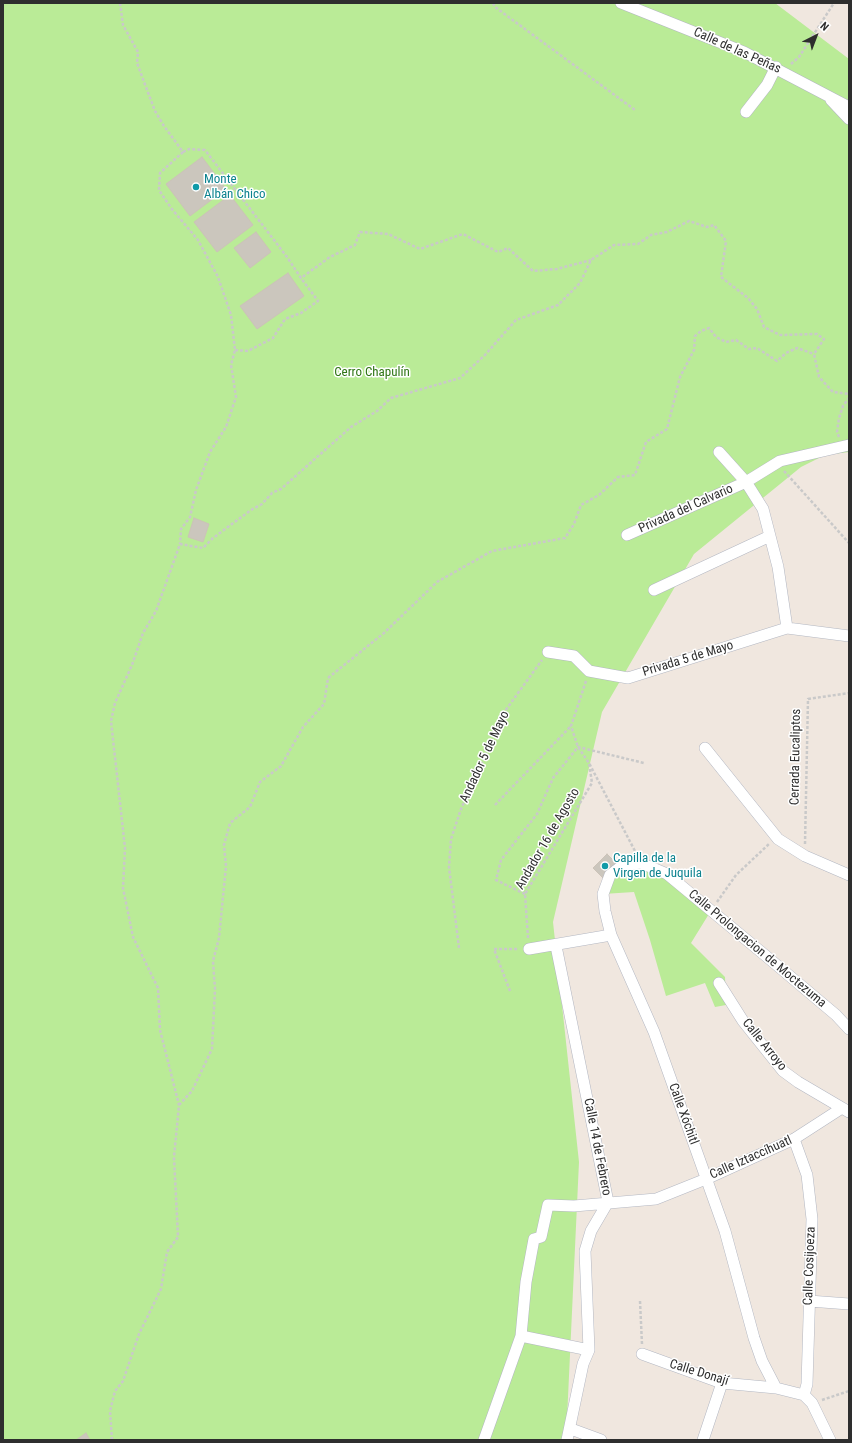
<!DOCTYPE html>
<html>
<head>
<meta charset="utf-8">
<style>
  body { margin:0 }
  #map { position:relative; width:852px; height:1443px; overflow:hidden; background:#f0e7df; font-family:"Roboto Condensed",sans-serif }
  canvas { display:block }
  .frame { position:absolute; inset:0; border:4px solid #2e2e2e; pointer-events:none }
  .north { position:absolute; left:796px; top:16px; width:40px; height:40px; -webkit-text-stroke:3px #fff; paint-order:stroke; rotate:42deg; font-size:11px; font-weight:700; line-height:16px; text-align:center; color:#2e2e2e }
  .north::after { content:''; display:block; margin:auto; width:14px; height:18px; background:#2e2e2e; clip-path:polygon(50% 0,100% 100%,50% 72%,0 100%) }
</style>
</head>
<body>
<div id="map">
<canvas width="852" height="1443"></canvas>
<div class="frame"></div>
<div class="north">N</div>
</div>
<script>
const ctx = document.querySelector('canvas').getContext('2d');
ctx.lineJoin = 'round';
function fill(path, color) { ctx.fillStyle = color; ctx.fill(path, 'evenodd'); }
const poly = rows => new Path2D(rows.map(r => 'M' + r).join(''));
function trace(path, color, width, dash) { ctx.strokeStyle = color; ctx.lineWidth = width; ctx.lineCap = dash ? 'butt' : 'round'; ctx.setLineDash(dash || []); ctx.stroke(path); }
function write(font, color, halo, rows, align = 'center') {
  ctx.font = font + ' "Roboto Condensed",sans-serif'; ctx.lineWidth = 3; ctx.setLineDash([]); ctx.textBaseline = 'middle'; ctx.strokeStyle = halo; ctx.fillStyle = color; for (const [text, x, y, turn = 0] of rows) {
    ctx.save(); ctx.translate(x, y); ctx.rotate((+turn || 0) * Math.PI / 180); ctx.textAlign = isNaN(turn) ? turn : align; if (halo) ctx.strokeText(text, 0, 0); ctx.fillText(text, 0, 0); ctx.restore();
  }
}
const green = poly([
  [3,3,775,3,849,59,849,452,825,455,801,467,694,554,602,712,553,922,579,1162,566,1440,3,1440],
  [641,863,712,909,691,943,725,977,726,1005,715,1007,705,983,666,996,650,940,634,892,603,894,610,875]
]);
const building = poly([
  [202,157,226,189,190,216,166,184,202,157],
  [230,195,253,225,217,252,194,222,230,195],
  [256,232,271,252,250,268,234,248,256,232],
  [288,273,304,296,257,329,240,306,288,273],
  [194,518,209,524,203,542,188,537,194,518],
  [607,854,617,864,603,878,593,868,607,854],
  [86,1433,90,1440,76,1440,86,1433]
]);
const path = poly([
  [120,3,123,25,138,52,137,63,155,111,164,126,183,152,160,173,159,190,171,208,198,240,218,277,231,315,235,350,231,365,236,397,226,427,210,452,196,490,190,517,181,529,180,544],
  [493,3,495,7,635,110],
  [791,64,799,57,834,3],
  [183,152,189,149,205,150,287,257,301,278,330,257,355,245,360,232,388,234,420,249,463,234,498,252,508,248,533,271,557,269,591,260],
  [235,350,248,351,273,338,285,319,301,313,318,301,301,278],
  [839,437,837,432,839,418,843,406,849,398],
  [784,471,849,543],
  [586,681,571,726,578,747,589,763,636,853],
  [495,805,571,726],
  [805,844,808,699,849,693],
  [525,894,496,880,501,860,537,814,553,778,578,747,644,763],
  [717,902,736,875,769,844],
  [528,938,525,894,592,783,589,763],
  [459,948,449,867,451,839,461,809,505,711,542,660],
  [510,991,494,949,519,949],
  [179,1105,192,1091,212,1049,215,989,213,961,219,938,226,866,224,845,230,823,250,807,260,782,281,766,303,727,324,704,328,678,384,633,437,582,492,551,565,538,574,524,581,505,599,495,618,477,635,475,646,442,667,429,680,377,694,350,695,336,701,331,709,328,716,337,726,342,736,340,749,349,757,348,777,361,786,353,797,348,814,354],
  [640,1301,642,1344],
  [822,1400,849,1391],
  [112,1440,110,1411,115,1391,123,1381,139,1334,161,1289,167,1252,178,1237,174,1157,179,1105,160,1030,158,988,133,937,123,888,125,848,111,721,115,703,132,665,143,633,156,611,180,544,203,548,213,538,251,510,262,504,272,493,281,489,351,427,377,411,391,398,460,378,485,355,516,320,558,305,580,283,591,260,614,245,638,244,651,235,667,232,689,221,707,227,714,225,726,241,721,277,748,298,757,309,764,327,780,335,817,334,824,339,814,354,819,377,833,392,849,394]
]);
const minor = poly([
  [621,3,744,52,849,107],
  [831,100,849,119],
  [746,112,767,85,776,67],
  [719,452,746,482,763,509,778,567,787,628],
  [627,535,746,482,780,461,849,445],
  [654,590,770,536],
  [548,652,574,656,589,671,628,678,787,628,849,636],
  [705,748,778,839,805,856,849,875],
  [556,946,608,1202,591,1231,585,1251,589,1350,583,1364,567,1440],
  [529,949,611,935],
  [719,983,743,1021,783,1071,798,1082,849,1112],
  [794,1139,807,1175,812,1219,807,1384,804,1395],
  [809,1301,849,1304],
  [521,1336,589,1350],
  [642,1354,722,1383,776,1388,804,1395,812,1403,830,1440],
  [776,1388,762,1361,754,1338,725,1231,654,1032,611,935,605,911,603,894,610,875,623,865,641,863,667,874,766,956,836,1015,849,1029],
  [571,1429,601,1440],
  [484,1440,521,1336,526,1282,534,1239,541,1237,548,1205,574,1206,656,1199,706,1179,794,1139,842,1108],
  [703,1440,722,1383]
]);
const markers = [
  [196,187,4,"#0f9aa8"],
  [605,866,4,"#0f9aa8"]
];
const streetNames = [
  ["Calle de las Peñas",737,51,24],
  ["Privada del Calvario",686,509,-24],
  ["Privada 5 de Mayo",688,659,-17],
  ["Andador 5 de Mayo",485,757,-65],
  ["Cerrada Eucaliptos",796,757,-89],
  ["Andador 16 de Agosto",548,839,-60],
  ["Calle Prolongacion de Moctezuma",757,949,40],
  ["Calle Arroyo",764,1045,51],
  ["Calle Xóchitl",683,1114,70],
  ["Calle 14 de Febrero",597,1147,79],
  ["Calle Iztaccíhuatl",751,1158,-24],
  ["Calle Cosijoeza",810,1266,-88],
  ["Calle Donají",699,1373,17]
];
const cultureNames = [
  ["Monte",204,180],
  ["Albán Chico",204,195],
  ["Capilla de la",613,859],
  ["Virgen de Juquila",613,874]
];
const parkNames = [
  ["Cerro Chapulín",372,373]
];
fill(green, '#baeb97');
fill(building, '#cbc6bd');
trace(building, '#ccc3b8', 1);
trace(minor, '#b3b7c2', 12);
trace(path, '#c9c9c9', 2.5, [3, 2]);
trace(minor, '#fff', 11);
for (const [x, y, r, color] of markers) { const dot = new Path2D(); dot.arc(x, y, r, 0, 2 * Math.PI); ctx.fillStyle = color; ctx.fill(dot); trace(dot, '#fff', 1.5); }
write('13px', '#2e2e2e', '#fff', streetNames);
write('13px', '#0d838f', '#fff', cultureNames, 'left');
write('13px', '#2f7514', '#fff', parkNames);
</script>
</body>
</html>
